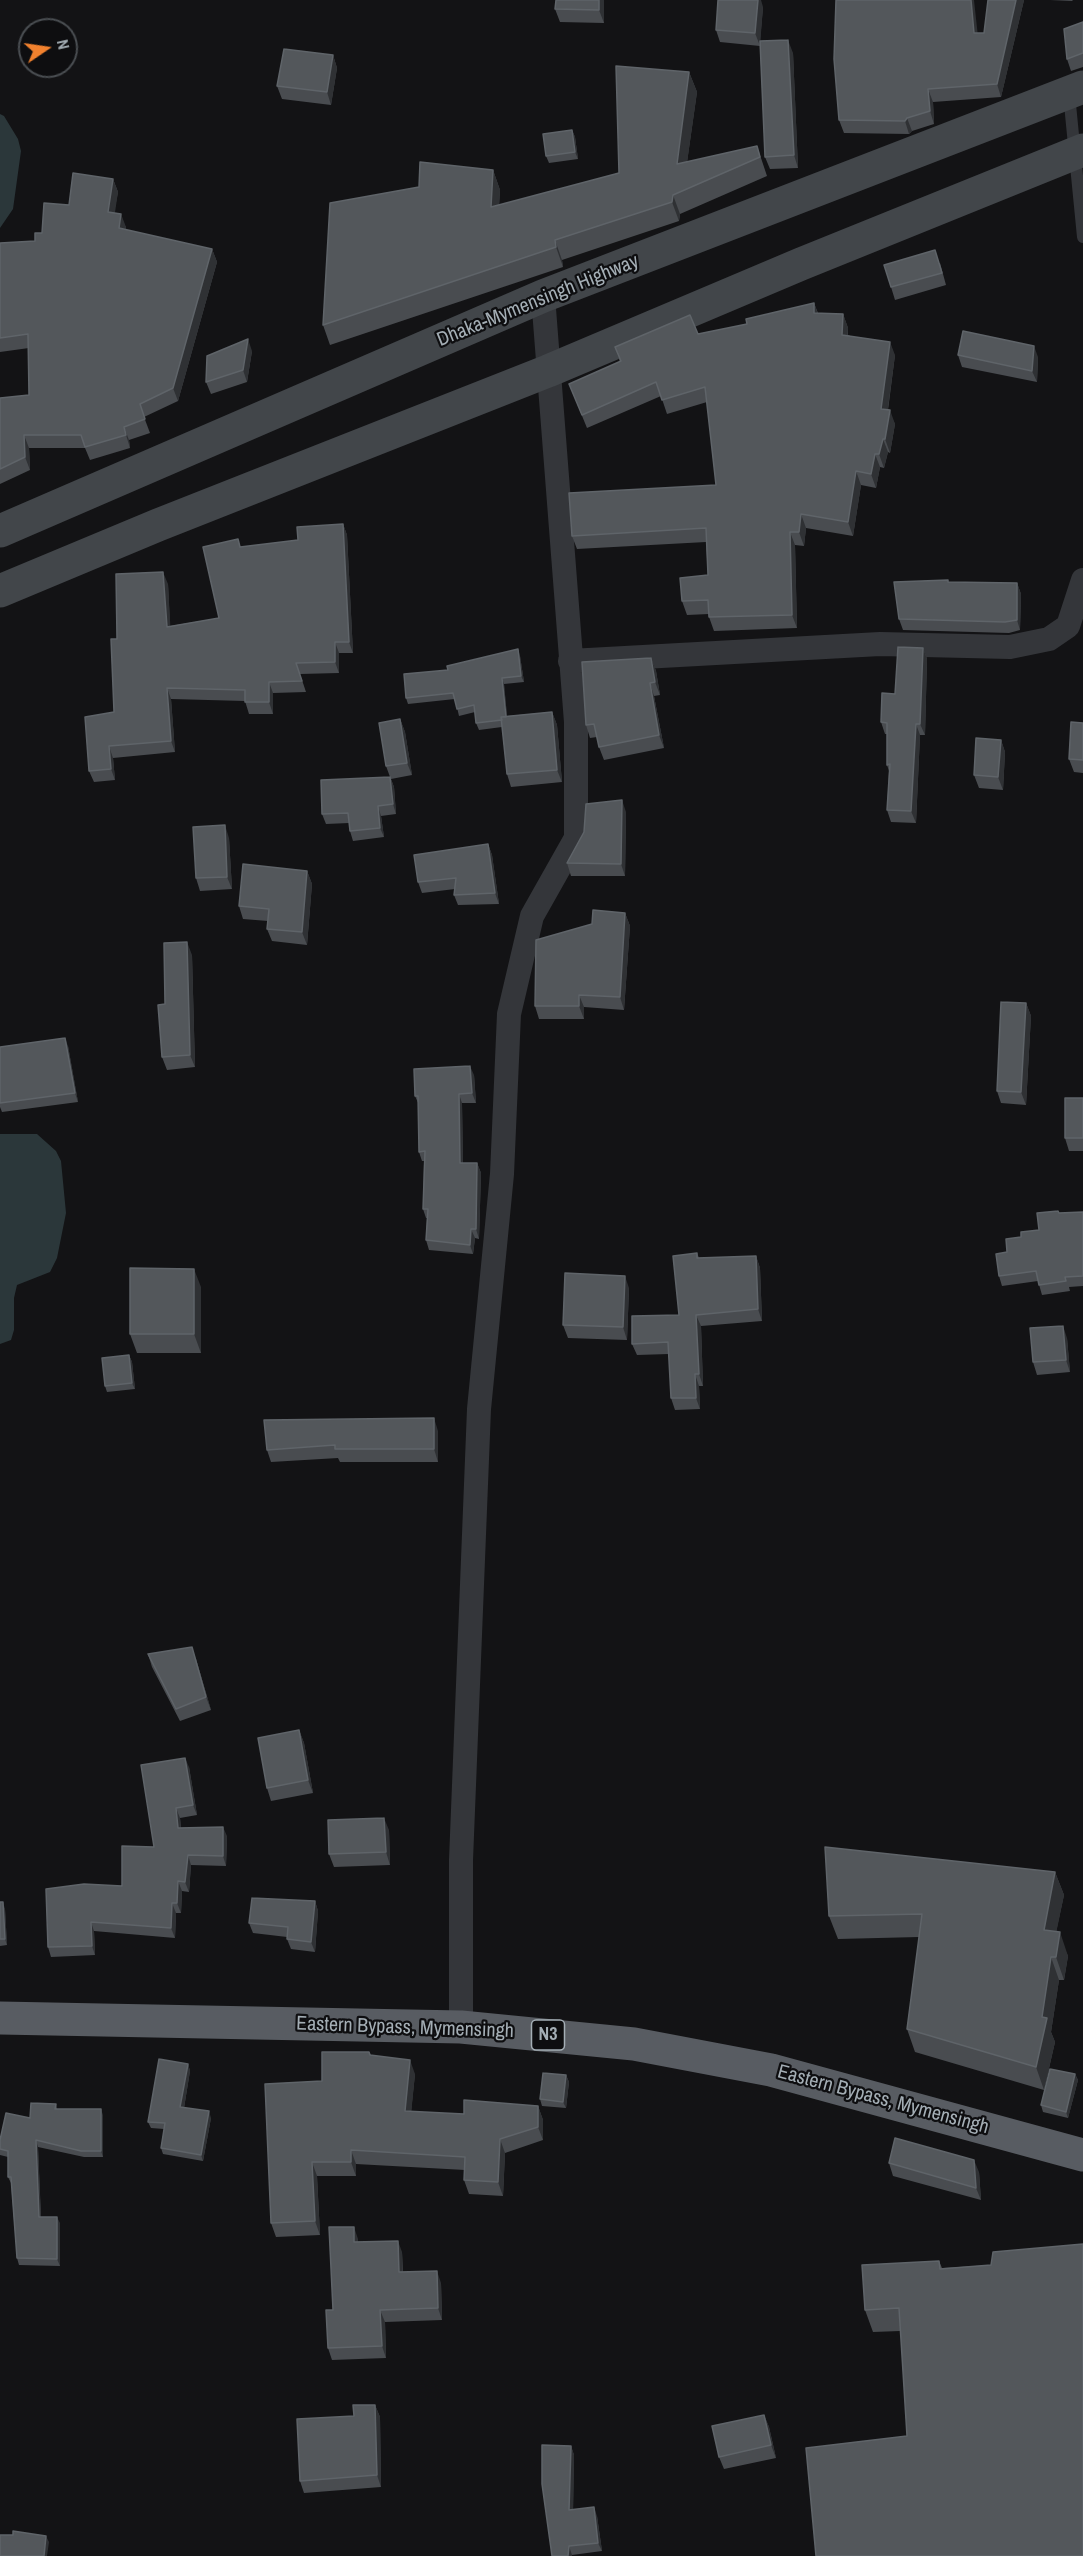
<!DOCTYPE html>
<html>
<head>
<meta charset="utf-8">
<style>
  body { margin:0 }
  #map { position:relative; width:1083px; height:2556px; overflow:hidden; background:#131315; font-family:"Archivo Narrow",sans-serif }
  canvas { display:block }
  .north { position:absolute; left:18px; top:18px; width:60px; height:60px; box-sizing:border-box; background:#0e0e10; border:2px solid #4a4e52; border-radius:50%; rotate:77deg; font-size:16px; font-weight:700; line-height:24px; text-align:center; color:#a4aeb5 }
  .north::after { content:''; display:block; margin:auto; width:21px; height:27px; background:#f1812e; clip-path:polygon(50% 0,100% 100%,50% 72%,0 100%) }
</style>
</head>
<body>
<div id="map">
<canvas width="1083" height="2556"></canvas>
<div class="north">N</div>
</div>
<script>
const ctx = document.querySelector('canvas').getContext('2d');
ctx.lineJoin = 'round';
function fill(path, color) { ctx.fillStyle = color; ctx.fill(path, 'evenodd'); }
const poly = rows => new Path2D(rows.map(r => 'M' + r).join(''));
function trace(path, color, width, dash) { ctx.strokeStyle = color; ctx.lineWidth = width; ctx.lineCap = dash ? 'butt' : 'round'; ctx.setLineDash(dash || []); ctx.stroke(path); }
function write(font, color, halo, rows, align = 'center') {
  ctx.font = font + ' "Archivo Narrow",sans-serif'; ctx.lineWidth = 4.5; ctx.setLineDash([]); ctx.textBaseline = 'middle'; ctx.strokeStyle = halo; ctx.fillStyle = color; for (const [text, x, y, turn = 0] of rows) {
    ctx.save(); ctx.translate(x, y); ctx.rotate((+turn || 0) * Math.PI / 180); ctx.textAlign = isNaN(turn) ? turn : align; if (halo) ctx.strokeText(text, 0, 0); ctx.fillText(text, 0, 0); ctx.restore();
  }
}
const water = poly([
  [0,114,4,116,18,139,21,151,13,209,0,228],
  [0,1134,37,1134,56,1151,61,1161,66,1213,57,1258,50,1272,17,1285,14,1298,14,1330,11,1340,0,1344]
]);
const service = poly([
  [1069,94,1083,237]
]);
const minor = poly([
  [570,661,880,644,1010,647,1049,639,1068,626,1083,580],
  [461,2027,461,1860,479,1409,502,1174,509,1014,532,916,576,838,576,722,543,296]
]);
const secondary = poly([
  [0,531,543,296,1083,87],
  [0,591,158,525,548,371,801,264,1083,150]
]);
const trunk = poly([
  [0,2018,461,2027,634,2044,771,2070,1083,2155]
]);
const wall = poly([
  [604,0,604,23,560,22,555,9],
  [988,0,1024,0,1001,97,933,102,934,124,912,131,909,134,844,133,839,120,977,33,984,33],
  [1050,0,1073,0,1072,1],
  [763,7,760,41,793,53,798,168,770,169,765,157,760,46,720,42,716,30],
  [1083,22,1083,67,1071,71,1067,59],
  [333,55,337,68,331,105,282,99,277,86],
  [689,72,697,92,687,162,757,146,767,176,680,214,679,221,562,260,563,267,330,345,323,325,419,187,493,170,500,190,499,205,619,173],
  [572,130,575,137,578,159,549,163,546,156],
  [113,179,118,192,114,213,126,227,125,230,212,249,217,262,178,401,144,417,150,433,129,440,130,448,90,460,85,448,29,448,30,470,0,484,0,398,29,395,29,348,0,352,0,243,35,241,69,205],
  [940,263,946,285,895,300,891,287],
  [814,303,818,313,843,314,848,328,848,335,895,355,888,410,895,424,890,453,888,452,884,468,880,467,876,488,861,485,853,536,806,528,804,546,795,545,797,628,714,631,709,617,709,614,687,615,682,601,708,575,706,542,577,549,572,536,716,485,707,402,667,414,661,396,587,428,569,384,620,362,615,347,698,334,747,324],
  [252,351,247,382,211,394,206,382],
  [958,355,1038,357,1037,382,962,367],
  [343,524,347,535,353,653,339,653,339,673,300,674,306,692,273,693,273,714,249,714,245,701,171,699,175,752,113,758,115,780,94,782,89,771,114,712,117,639,168,584,170,626,219,618,241,547,298,540],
  [949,582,1017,583,1021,594,1020,630,1009,633,903,630,899,619],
  [923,648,927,659,925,735,920,735,916,823,891,822,887,810,889,771,887,765,887,734,885,734,881,722,895,694],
  [520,656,524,682,504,684,507,716,552,712,557,725,562,782,511,787,507,774,502,727,479,730,476,723,475,712,459,716,455,699,408,704,406,698,448,670],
  [651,658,656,671,660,695,654,696,664,748,604,760,599,747,597,737,590,738,586,725],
  [400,719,405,732,412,775,391,779,394,787,396,814,381,816,384,837,353,841,350,831,349,823,326,824,322,814,390,777,386,766],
  [1083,723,1083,773,1074,772,1069,759],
  [1001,740,1005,752,1003,790,979,788,974,775],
  [626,812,625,876,571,876,567,863,584,832],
  [229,838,232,889,200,891,196,878],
  [488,844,492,855,499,904,458,905,454,895,455,889,422,893,418,882],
  [307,871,312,884,307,945,272,941,267,929,268,921,243,919,239,906],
  [625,913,630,926,624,1010,584,1007,584,1019,539,1019,535,1006,592,924],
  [192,955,195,1067,167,1070,162,1057,165,1004],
  [1026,1003,1031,1016,1026,1105,1001,1103,997,1091],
  [68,1046,78,1102,2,1112,0,1107,0,1047],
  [474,1075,476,1103,462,1103,463,1163,477,1163,481,1173,479,1239,475,1238,473,1254,429,1250,426,1240,427,1218,426,1218,423,1209,424,1161,422,1161,419,1152,419,1105,415,1096],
  [1083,1098,1083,1151,1069,1151,1065,1138],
  [1058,1211,1059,1213,1083,1212,1083,1286,1069,1287,1070,1291,1042,1295,1038,1281,1002,1286,999,1276,1007,1252,1021,1237,1039,1230],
  [697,1253,699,1258,756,1256,760,1268,762,1321,701,1326,703,1386,699,1386,700,1409,675,1410,671,1398,669,1354,637,1355,632,1344,679,1315],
  [201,1287,201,1353,137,1353,130,1334],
  [629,1288,627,1340,568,1338,563,1325],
  [1067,1338,1070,1372,1037,1375,1033,1362],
  [129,1355,132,1362,135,1389,107,1392,105,1386],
  [438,1431,438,1462,340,1462,338,1458,271,1462,267,1450],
  [148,1654,196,1659,211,1710,180,1721,152,1667],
  [299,1730,304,1743,313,1793,271,1801,267,1788],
  [189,1767,197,1815,180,1818,181,1828,227,1836,226,1866,191,1865,189,1892,182,1891,181,1913,176,1913,175,1938,94,1931,95,1955,51,1957,48,1947,122,1886,154,1847],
  [389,1830,390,1865,334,1867,329,1854],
  [1055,1872,1064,1895,1056,1932,1068,1956,1064,1980,1059,1980,1051,2032,1055,2042,1044,2090,915,2052,907,2029,919,1937,838,1939,829,1916],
  [315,1901,318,1911,315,1952,291,1949,287,1939,287,1937,253,1933,249,1923],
  [0,1902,5,1909,7,1945,0,1946],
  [369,2052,371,2055,415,2074,411,2112,464,2114,538,2106,543,2120,543,2140,505,2153,503,2196,469,2194,464,2180,465,2170,356,2164,356,2176,317,2176,320,2235,276,2237,271,2223,322,2081],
  [188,2064,190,2071,184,2108,211,2118,203,2161,163,2154,161,2148,164,2129,151,2128,148,2122],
  [1075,2074,1078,2080,1068,2118,1043,2112,1041,2105],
  [566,2075,569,2082,566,2108,542,2106,540,2099],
  [56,2104,57,2109,103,2115,103,2157,84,2157,38,2147,41,2217,60,2223,60,2266,19,2265,17,2258,11,2183,8,2177,8,2157,0,2155,0,2140,30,2118],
  [889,2163,979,2172,981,2200,893,2176],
  [358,2239,358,2242,402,2252,403,2272,441,2283,442,2320,385,2322,386,2358,332,2360,328,2348,333,2310],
  [1083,2244,900,2331,873,2332,865,2310,939,2261,942,2268,991,2265],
  [375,2405,380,2417,381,2487,304,2493,300,2481,354,2416],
  [764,2415,769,2427,776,2458,724,2469,719,2457],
  [571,2446,574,2455,573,2509,597,2516,602,2551,572,2555,552,2556]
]);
const shadedWall = poly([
  [599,0,604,0,604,23,599,10],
  [758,0,761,0,763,7,760,46,755,33],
  [971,0,974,0,979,46,974,33],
  [1016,0,1024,0,1001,97,997,84],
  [788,40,793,53,798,168,794,155],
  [333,55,337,68,331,105,327,92],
  [689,72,697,92,684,184,677,164],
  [928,89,933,102,934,124,930,111],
  [907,118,912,131,909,134,905,121],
  [572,130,575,137,578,159,575,152],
  [493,170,500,190,498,227,491,207],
  [113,179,118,192,113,226,108,212],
  [673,195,680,214,679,221,672,202],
  [121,214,126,227,124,242,119,228],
  [555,240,562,260,563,267,556,247],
  [212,249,217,262,178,401,173,388],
  [814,303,819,317,814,313],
  [843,314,848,328,847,348,842,335],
  [248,339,252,351,247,382,243,370],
  [890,342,895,355,886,423,881,409],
  [1034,346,1038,357,1037,382,1032,371],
  [890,410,895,424,890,453,885,439],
  [124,427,129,440,130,448,126,435],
  [24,435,29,448,30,470,25,457],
  [883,439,888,452,884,468,879,454],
  [875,454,880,467,876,488,871,474],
  [856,471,861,485,853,536,848,522],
  [801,514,806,528,804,546,799,532],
  [343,524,347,535,353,653,349,642],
  [790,532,795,545,797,628,792,615],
  [163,572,168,584,171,638,167,627],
  [1017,583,1021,594,1020,630,1017,620],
  [335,642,339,653,339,673,335,662],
  [923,648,927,659,925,735,920,724],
  [518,649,520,656,524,682,521,676],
  [651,658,656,671,660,695,655,682],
  [502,678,504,684,508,726,506,720],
  [269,682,273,693,273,714,269,702],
  [650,683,654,696,664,748,659,735],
  [167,688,171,699,175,752,171,741],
  [552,712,557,725,562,782,557,770],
  [400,719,405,732,412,775,407,763],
  [916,724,920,735,916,823,911,811],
  [1001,740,1005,752,1003,790,998,777],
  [109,746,113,758,115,780,111,769],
  [390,777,394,787,396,814,393,804],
  [622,800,626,812,625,876,621,864],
  [378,806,381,816,384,837,380,828],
  [225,825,229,838,232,889,227,877],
  [488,844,492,855,499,904,495,893],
  [307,871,312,884,307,945,302,932],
  [625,913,630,926,624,1010,620,997],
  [187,942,192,955,195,1067,190,1055],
  [579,995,584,1007,584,1019,579,1006],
  [1026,1003,1031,1016,1026,1105,1021,1092],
  [65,1038,68,1046,78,1102,75,1093],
  [470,1066,474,1075,476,1103,472,1093],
  [459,1094,462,1103,463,1172,460,1163],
  [477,1163,481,1173,479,1239,476,1229],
  [471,1229,475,1238,473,1254,470,1245],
  [756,1256,760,1268,762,1321,758,1309],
  [194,1269,201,1287,201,1353,194,1334],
  [625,1276,629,1288,627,1340,623,1327],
  [696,1315,701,1326,703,1386,699,1374],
  [1063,1326,1067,1338,1070,1372,1066,1360],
  [129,1355,132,1362,135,1389,132,1383],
  [695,1374,699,1386,700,1409,696,1398],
  [434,1418,438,1431,438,1462,434,1449],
  [192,1647,196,1659,211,1710,206,1697],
  [299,1730,304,1743,313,1793,308,1780],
  [185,1758,189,1767,197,1815,193,1805],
  [176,1808,180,1818,182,1838,178,1828],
  [384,1818,389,1830,390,1865,386,1852],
  [223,1827,227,1836,226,1866,223,1856],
  [188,1855,191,1865,189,1892,185,1882],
  [1055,1872,1064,1895,1052,1953,1044,1930],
  [178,1881,182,1891,181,1913,177,1903],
  [315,1901,318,1911,315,1952,311,1942],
  [3,1902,5,1909,7,1945,5,1939],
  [172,1903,176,1913,175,1938,171,1928],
  [91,1922,94,1931,95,1955,92,1946],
  [1060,1932,1068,1956,1064,1980,1056,1957],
  [1051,1957,1059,1980,1051,2032,1055,2042,1044,2090,1036,2067,1042,2017],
  [410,2060,415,2074,410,2125,405,2111],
  [188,2064,190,2071,183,2114,180,2107],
  [1075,2074,1078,2080,1068,2118,1066,2112],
  [566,2075,569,2082,566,2108,563,2102],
  [538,2106,543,2120,543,2140,538,2127],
  [101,2109,103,2115,103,2157,101,2151],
  [209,2111,211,2118,203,2161,201,2155],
  [500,2139,505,2153,503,2196,498,2182],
  [36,2140,38,2147,41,2223,39,2217],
  [351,2150,356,2164,356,2176,351,2162],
  [974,2160,979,2172,981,2200,976,2188],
  [312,2162,317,2176,320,2235,315,2221],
  [57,2217,60,2223,60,2266,57,2259],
  [354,2227,358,2239,358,2254,354,2242],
  [398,2241,402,2252,403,2284,399,2272],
  [437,2271,441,2283,442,2320,438,2308],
  [380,2310,385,2322,386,2358,382,2346],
  [375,2405,380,2417,381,2487,377,2475],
  [764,2415,769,2427,776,2458,771,2445],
  [571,2446,574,2455,573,2519,569,2510],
  [594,2507,597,2516,602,2551,598,2543],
  [46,2536,49,2542,47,2556,44,2556],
  [569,2546,572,2555,572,2556,568,2556]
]);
const building = poly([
  [556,0,599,0,599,10,555,9,556,0],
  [718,0,758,0,755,33,716,30,718,0],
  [836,0,971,0,974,33,984,33,988,0,1016,0,997,84,928,89,930,111,907,118,905,121,839,120,834,59,836,0],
  [1083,22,1083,53,1067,59,1064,29,1083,22],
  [788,40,794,155,765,157,760,41,788,40],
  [284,49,333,55,327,92,277,86,284,49],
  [616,66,689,72,677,164,757,146,760,157,673,195,672,202,555,240,556,247,323,325,330,203,419,187,420,162,493,170,491,207,619,173,616,66],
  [572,130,575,152,546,156,543,134,572,130],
  [73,173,113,179,108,212,121,214,119,228,212,249,173,388,140,404,145,419,124,427,126,435,85,447,81,435,24,435,25,457,0,469,0,398,29,395,28,334,0,338,0,243,35,241,35,233,42,233,44,203,69,205,73,173],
  [935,250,942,273,891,287,884,265,935,250],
  [814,303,814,313,843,314,842,335,890,342,881,409,890,410,885,439,883,439,879,454,875,454,871,474,856,471,848,522,801,514,799,532,790,532,792,615,709,617,708,600,682,601,680,578,708,575,706,528,572,536,569,493,716,485,705,387,662,400,656,382,582,415,569,384,621,361,615,347,690,315,698,334,747,324,746,319,814,303],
  [963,331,1034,346,1032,371,958,355,963,331],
  [248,339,243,370,206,382,207,356,248,339],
  [343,524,349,642,335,642,335,662,296,663,302,681,269,682,269,702,245,702,245,690,167,688,171,741,109,746,111,769,89,771,85,717,114,712,111,639,117,639,116,574,163,572,167,627,219,618,203,547,238,539,240,547,298,540,297,527,343,524],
  [948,580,948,582,1017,583,1017,620,1005,622,899,619,894,582,948,580],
  [898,647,923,648,920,724,916,724,911,811,887,810,890,764,887,765,887,723,881,722,882,693,895,694,898,647],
  [518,649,521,676,502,678,506,717,501,717,502,720,476,723,474,705,457,709,453,693,406,698,404,674,448,670,447,666,518,649],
  [651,658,655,682,650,683,659,735,599,747,594,724,586,725,582,662,651,658],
  [552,712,557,770,507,774,501,717,552,712],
  [400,719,407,763,386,766,379,723,400,719],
  [1071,722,1083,723,1083,760,1069,759,1071,722],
  [976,738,1001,740,998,777,974,775,976,738],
  [390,777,393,804,378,806,380,828,350,831,348,813,322,814,321,780,390,777],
  [622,800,621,864,567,863,584,832,586,804,622,800],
  [225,825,227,877,196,878,193,827,225,825],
  [488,844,495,893,454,895,456,878,418,882,414,855,488,844],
  [243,864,307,871,302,932,267,929,269,909,239,906,243,864],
  [593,910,625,913,620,997,579,995,579,1006,535,1006,536,940,592,924,593,910],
  [187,942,190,1055,162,1057,158,1005,165,1004,164,943,187,942],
  [1001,1002,1026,1003,1021,1092,997,1091,1001,1002],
  [65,1038,75,1093,0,1103,0,1047,65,1038],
  [470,1066,472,1093,459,1094,460,1163,477,1163,476,1229,471,1229,470,1245,426,1240,428,1209,423,1209,425,1151,419,1152,418,1096,415,1096,414,1069,470,1066],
  [1065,1098,1083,1098,1083,1138,1065,1138,1065,1098],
  [1058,1211,1059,1213,1083,1212,1083,1276,1065,1277,1066,1281,1039,1285,1036,1271,999,1276,996,1254,1007,1252,1006,1239,1021,1237,1021,1232,1039,1230,1037,1213,1058,1211],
  [697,1253,697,1258,756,1256,758,1309,696,1315,699,1374,695,1374,696,1398,671,1398,668,1342,632,1344,632,1316,679,1315,673,1256,697,1253],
  [130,1268,194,1269,194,1334,130,1334,130,1268],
  [565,1273,625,1276,623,1327,563,1325,565,1273],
  [1063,1326,1066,1360,1033,1362,1030,1328,1063,1326],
  [129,1355,132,1383,105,1386,102,1358,129,1355],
  [434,1418,434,1449,335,1449,335,1445,267,1450,264,1420,434,1418],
  [192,1647,206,1697,176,1709,148,1654,192,1647],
  [299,1730,308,1780,267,1788,258,1738,299,1730],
  [185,1758,193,1805,176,1808,178,1828,223,1827,223,1856,188,1855,185,1882,178,1881,177,1903,172,1903,171,1928,91,1922,92,1946,48,1947,46,1889,84,1884,122,1886,122,1846,154,1847,141,1765,185,1758],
  [384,1818,386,1852,329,1854,328,1820,384,1818],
  [825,1847,1055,1872,1044,1930,1060,1932,1056,1957,1051,1957,1042,2017,1047,2018,1036,2067,907,2029,922,1914,829,1916,825,1847],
  [252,1898,315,1901,311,1942,287,1939,288,1927,249,1923,252,1898],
  [0,1902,3,1902,5,1939,0,1939,0,1902],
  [322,2052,369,2052,370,2055,410,2060,405,2111,464,2114,464,2100,538,2106,538,2127,500,2139,498,2182,464,2180,465,2157,351,2150,351,2162,312,2162,315,2221,271,2223,265,2084,322,2081,322,2052],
  [159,2059,188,2064,180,2107,209,2111,201,2155,161,2148,165,2123,148,2122,159,2059],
  [1050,2069,1075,2074,1066,2112,1041,2105,1050,2069],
  [543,2073,566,2075,563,2102,540,2099,543,2073],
  [31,2103,56,2104,55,2109,101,2109,101,2151,81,2151,36,2140,39,2217,57,2217,57,2259,17,2258,11,2177,8,2177,8,2151,0,2149,0,2140,6,2113,30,2118,31,2103],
  [895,2138,974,2160,976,2188,889,2163,895,2138],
  [329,2227,354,2227,354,2242,398,2241,399,2272,437,2271,438,2308,380,2310,382,2346,328,2348,326,2310,333,2310,329,2227],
  [1083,2244,1083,2556,816,2556,806,2448,907,2436,899,2308,865,2310,862,2265,939,2261,940,2269,991,2265,993,2252,1083,2244],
  [353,2405,375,2405,377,2475,300,2481,297,2419,354,2416,353,2405],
  [764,2415,771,2445,719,2457,712,2426,764,2415],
  [542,2445,571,2446,569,2510,594,2507,598,2543,569,2546,568,2556,552,2556,542,2484,542,2445],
  [13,2531,46,2536,44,2556,0,2556,0,2535,13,2535,13,2531]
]);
const shields = [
  [548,2035,33]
];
const shieldNames = [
  ["N3",548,2035]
];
const streetNames = [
  ["Dhaka-Mymensingh Highway",538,301,-22],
  ["Eastern Bypass, Mymensingh",405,2028,2],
  ["Eastern Bypass, Mymensingh",883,2100,15]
];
fill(water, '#2b373a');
trace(service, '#34363a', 12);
trace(minor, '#34363a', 24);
trace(secondary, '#42464a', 33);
trace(trunk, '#585c62', 33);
fill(wall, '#494c50');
fill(shadedWall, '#2f3134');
fill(building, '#53575b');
trace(building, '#5f6469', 1.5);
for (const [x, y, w] of shields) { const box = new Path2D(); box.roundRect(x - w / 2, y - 15, w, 30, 4.5); ctx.fillStyle = '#0e0e10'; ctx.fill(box); trace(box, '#a4aeb5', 1.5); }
write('bold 18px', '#a4aeb5', null, shieldNames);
write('20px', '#a4aeb5', '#0e0e10', streetNames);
</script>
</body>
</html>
